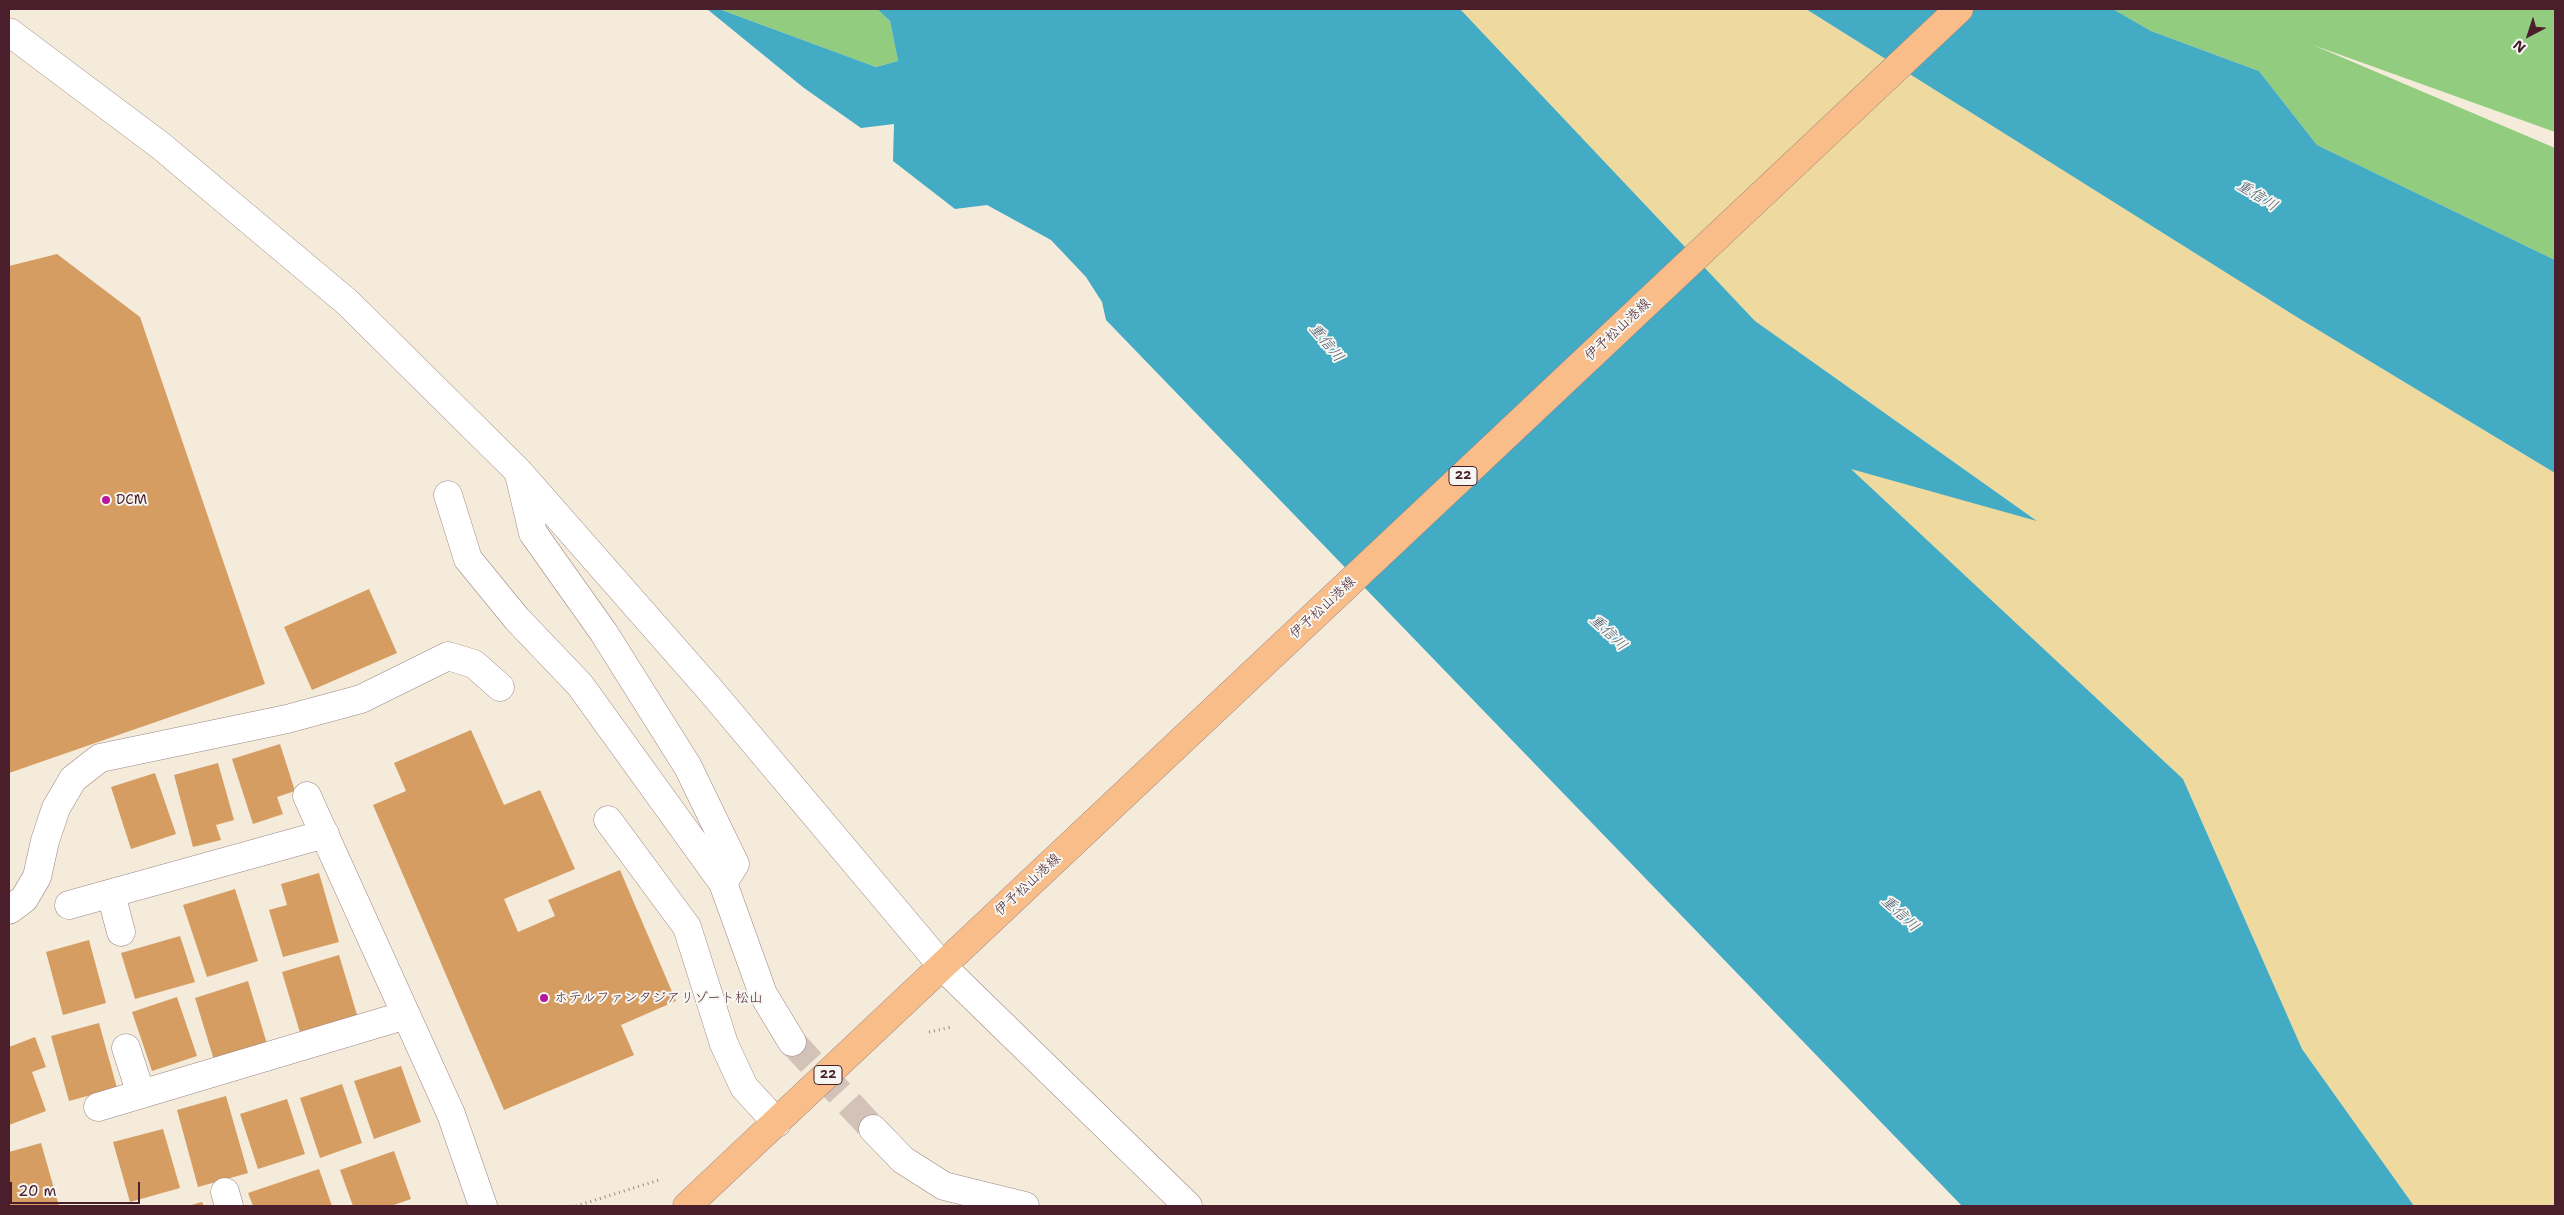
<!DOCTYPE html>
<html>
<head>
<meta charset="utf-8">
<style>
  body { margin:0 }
  #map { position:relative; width:2564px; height:1215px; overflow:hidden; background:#f4ebdb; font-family:"Shantell Sans",sans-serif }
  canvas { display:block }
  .frame { position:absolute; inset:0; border:10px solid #4a1f2b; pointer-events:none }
  .north { position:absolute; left:2504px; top:10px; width:50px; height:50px; -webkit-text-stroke:4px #f6f6f2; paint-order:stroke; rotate:220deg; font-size:14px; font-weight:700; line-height:20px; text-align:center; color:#4a1f2b }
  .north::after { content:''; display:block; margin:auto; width:18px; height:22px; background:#4a1f2b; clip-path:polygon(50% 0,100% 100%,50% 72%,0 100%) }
  .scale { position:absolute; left:10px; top:1182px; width:130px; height:22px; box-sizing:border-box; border:2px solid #4a1f2b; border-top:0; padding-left:6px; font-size:15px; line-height:18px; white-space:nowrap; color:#4a1f2b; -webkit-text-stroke:4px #f6f6f2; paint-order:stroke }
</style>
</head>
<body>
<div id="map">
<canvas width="2564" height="1215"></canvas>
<div class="frame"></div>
<div class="north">N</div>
<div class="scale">20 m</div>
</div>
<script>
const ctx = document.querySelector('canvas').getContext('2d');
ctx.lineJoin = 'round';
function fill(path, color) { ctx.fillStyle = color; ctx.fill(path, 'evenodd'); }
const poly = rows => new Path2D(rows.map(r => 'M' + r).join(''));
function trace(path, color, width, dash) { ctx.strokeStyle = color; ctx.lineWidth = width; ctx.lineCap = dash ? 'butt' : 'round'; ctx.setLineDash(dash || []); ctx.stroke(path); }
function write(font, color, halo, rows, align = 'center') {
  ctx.font = font + ' "Shantell Sans","Klee One",sans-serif'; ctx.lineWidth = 4; ctx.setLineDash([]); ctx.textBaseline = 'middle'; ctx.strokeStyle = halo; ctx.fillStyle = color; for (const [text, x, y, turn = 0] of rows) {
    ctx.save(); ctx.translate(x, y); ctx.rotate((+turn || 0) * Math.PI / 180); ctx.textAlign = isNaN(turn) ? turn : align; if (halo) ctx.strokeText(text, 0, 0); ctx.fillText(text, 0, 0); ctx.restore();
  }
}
const green = poly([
  [719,9,877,9,890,21,898,61,876,67],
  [2113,9,2555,9,2555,132,2313,45,2555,148,2555,260,2317,145,2259,71,2151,31]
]);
const sand = poly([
  [1460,9,1806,9,2300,319,2555,473,2555,1206,2414,1206,2302,1049,2183,779,1850,468,2036,520,1755,321]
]);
const water = poly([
  [707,9,719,9,876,67,898,61,890,21,877,9,1460,9,1755,321,2037,521,1851,469,2183,779,2302,1049,2414,1206,1962,1206,1106,320,1102,302,1086,277,1051,240,987,205,955,209,893,161,894,124,861,128,804,88],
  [1806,9,2113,9,2151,31,2259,71,2317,145,2555,260,2555,473,2300,319]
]);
const building = poly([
  [57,254,140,317,265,684,9,773,9,266],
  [369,589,397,653,312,690,284,627],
  [471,730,504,805,540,790,575,869,504,899,518,932,555,916,548,900,620,870,676,1001,621,1025,634,1055,504,1110,373,805,406,791,394,763],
  [280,744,295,791,277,797,283,814,253,824,232,759],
  [218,763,234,820,216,825,221,840,193,847,174,775],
  [155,773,176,834,131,849,111,787],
  [319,873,339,942,283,957,269,910,287,905,281,884],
  [235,889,258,961,207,977,183,905],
  [180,936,195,982,135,999,121,953],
  [89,940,106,1003,63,1015,46,952],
  [339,955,358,1018,301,1036,282,972],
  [248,981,267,1044,214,1060,195,998],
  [177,997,197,1056,152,1071,132,1012],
  [99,1023,117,1088,69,1101,51,1036],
  [35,1037,46,1067,32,1072,46,1111,9,1125,9,1047],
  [401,1066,421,1122,374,1139,354,1081],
  [342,1084,362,1143,320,1158,300,1098],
  [226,1096,248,1173,198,1187,177,1110],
  [287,1099,305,1154,258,1169,240,1114],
  [163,1129,180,1188,130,1202,113,1142],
  [41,1143,59,1206,9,1206,9,1152],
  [394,1151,411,1199,391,1206,353,1206,340,1170],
  [319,1169,332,1206,253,1206,248,1193],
  [202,1202,204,1206,188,1206]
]);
const minorTunnel = poly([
  [792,1042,873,1129]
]);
const path = poly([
  [929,1032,952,1027],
  [576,1206,659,1180]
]);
const minor = poly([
  [9,32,161,146,347,302,518,471,712,692,943,967,1188,1206],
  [519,474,533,533,604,633,688,767,735,864,723,883],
  [448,495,468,559,517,619,580,685,723,883,763,994,792,1042],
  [307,796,451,1114,483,1206],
  [608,820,687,927,724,1044,744,1087,777,1123],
  [111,894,121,932],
  [69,905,325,834],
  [9,910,24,899,37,877,45,841,56,808,73,779,100,758,287,719,361,699,448,656,474,664,500,687],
  [126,1048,141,1094],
  [98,1107,406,1015],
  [873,1129,903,1160,944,1186,1025,1206],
  [225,1192,229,1206]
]);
const major = poly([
  [687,1206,1959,9]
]);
const markers = [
  [106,500,5,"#b5179e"],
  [544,998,5,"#b5179e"]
];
const shields = [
  [1463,476,28],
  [828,1075,28]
];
const shieldNames = [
  ["22",1463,476],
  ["22",828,1075]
];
const streetNames = [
  ["伊予松山港線",1618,330,-43],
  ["伊予松山港線",1323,608,-43],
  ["伊予松山港線",1028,885,-43]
];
const poiNames = [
  ["DCM",116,500],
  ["ホテルファンタジアリゾート松山",554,998]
];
const waterNames = [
  ["重信川",2257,196,32],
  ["重信川",1326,343,51],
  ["重信川",1608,633,44],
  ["重信川",1900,914,43]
];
fill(green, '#92cc7f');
fill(sand, '#eeda9e');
fill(water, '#43abc3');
fill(building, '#d69d62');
trace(minorTunnel, '#d2c2b8', 28, [28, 14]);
trace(minor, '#9f8583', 29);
trace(major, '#9f8583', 29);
trace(path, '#9f8583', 3, [1, 4]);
trace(minor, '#fff', 28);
trace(major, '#f8bd89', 28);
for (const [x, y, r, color] of markers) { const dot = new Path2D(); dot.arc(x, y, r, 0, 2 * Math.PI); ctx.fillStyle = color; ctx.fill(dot); trace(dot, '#f6f6f2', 2); }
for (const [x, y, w] of shields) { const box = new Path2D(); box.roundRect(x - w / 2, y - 9.5, w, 19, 4); ctx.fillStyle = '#f6f6f2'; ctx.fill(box); trace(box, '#4a1f2b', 1); }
write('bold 12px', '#4a1f2b', null, shieldNames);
write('14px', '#4a1f2b', '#f6f6f2', streetNames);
write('14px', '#4a1f2b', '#f6f6f2', poiNames, 'left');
write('italic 15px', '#475768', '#f6f6f2', waterNames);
</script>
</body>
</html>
